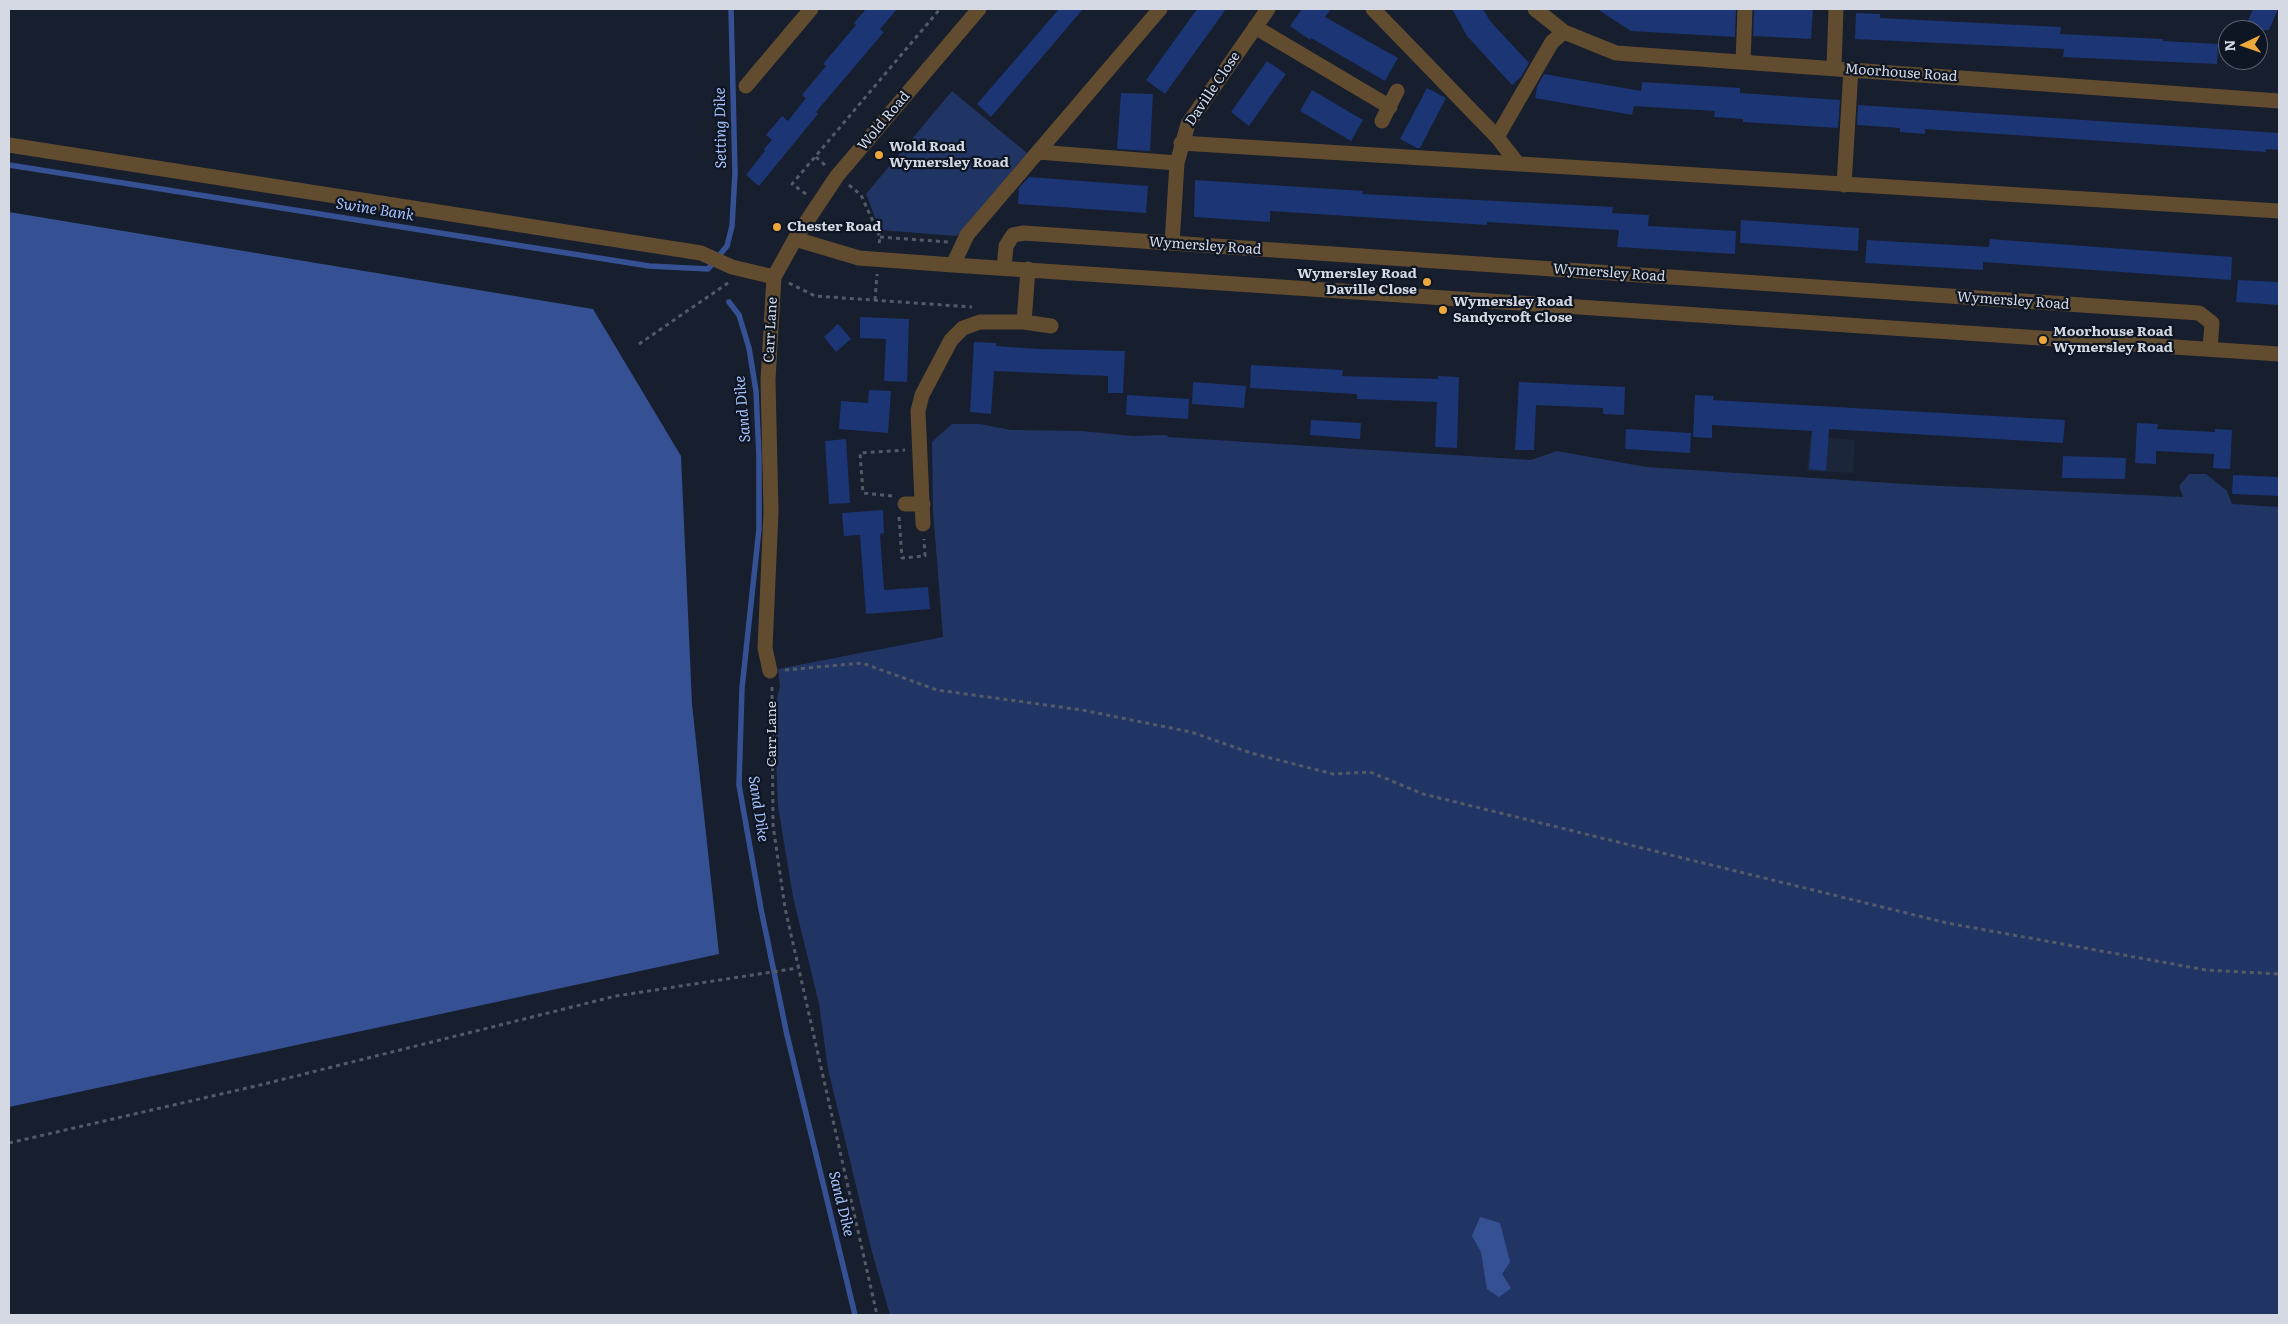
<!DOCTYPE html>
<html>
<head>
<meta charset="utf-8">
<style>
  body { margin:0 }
  #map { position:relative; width:2288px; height:1324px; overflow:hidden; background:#171e2d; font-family:Literata,serif }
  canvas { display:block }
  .frame { position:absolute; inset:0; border:10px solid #d4d9e4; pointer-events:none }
  .north { position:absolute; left:2218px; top:20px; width:50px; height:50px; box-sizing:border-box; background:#0e1523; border:1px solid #5d6370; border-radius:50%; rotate:267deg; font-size:14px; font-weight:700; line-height:20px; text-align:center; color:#d4d9e4 }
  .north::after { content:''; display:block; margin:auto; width:18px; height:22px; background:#eda83b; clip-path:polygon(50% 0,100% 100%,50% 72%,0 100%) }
</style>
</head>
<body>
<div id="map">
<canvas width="2288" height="1324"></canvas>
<div class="frame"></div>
<div class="north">N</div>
</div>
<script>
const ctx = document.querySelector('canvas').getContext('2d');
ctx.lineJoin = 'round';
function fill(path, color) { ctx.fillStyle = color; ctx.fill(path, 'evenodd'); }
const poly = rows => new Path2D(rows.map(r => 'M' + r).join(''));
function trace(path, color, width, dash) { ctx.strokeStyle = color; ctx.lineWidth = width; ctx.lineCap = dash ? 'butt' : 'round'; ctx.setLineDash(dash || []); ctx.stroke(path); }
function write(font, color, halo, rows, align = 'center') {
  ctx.font = font + ' Literata,serif'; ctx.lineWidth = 4.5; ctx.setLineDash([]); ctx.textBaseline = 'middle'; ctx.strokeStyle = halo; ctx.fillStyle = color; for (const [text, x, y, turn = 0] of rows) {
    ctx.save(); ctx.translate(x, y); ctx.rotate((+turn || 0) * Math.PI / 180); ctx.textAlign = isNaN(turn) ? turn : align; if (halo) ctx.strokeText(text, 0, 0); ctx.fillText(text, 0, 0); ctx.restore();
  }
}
const built = poly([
  [1810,436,1855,440,1853,473,1807,471]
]);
const green = poly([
  [952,91,1027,153,957,236,880,230,866,194],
  [952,424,980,424,1011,430,1081,431,1133,436,1167,435,1168,437,1531,460,1557,451,1646,467,1921,485,2183,497,2179,486,2189,474,2206,474,2227,491,2232,504,2279,507,2279,1315,890,1315,872,1252,828,1069,819,1004,793,897,778,806,774,712,780,686,778,669,943,637,933,510,932,442]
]);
const water = poly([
  [9,212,593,309,681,456,692,704,719,954,9,1107],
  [1480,1217,1500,1223,1510,1262,1502,1274,1511,1288,1499,1297,1487,1289,1481,1252,1472,1236]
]);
const stream = poly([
  [9,165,649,266,708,269,727,246,732,226,735,173,731,9],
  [729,302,739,315,749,348,756,391,759,457,759,529,742,688,739,785,761,909,787,1035,855,1315]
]);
const building = poly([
  [866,9,897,9,880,29,884,32,816,112,818,114,759,186,746,175,765,151,764,149,772,140,766,135,782,116,788,121,806,98,802,95,826,66,823,64,856,25,854,23],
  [1059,9,1083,9,991,117,977,104],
  [1197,9,1226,9,1165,94,1146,80],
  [1302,9,1331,9,1325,17,1398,58,1385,81,1311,38,1310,40,1290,26],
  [1452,9,1483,9,1490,21,1529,63,1521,77,1512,85,1467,36],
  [1597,9,1736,9,1735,37,1631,31],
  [1754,9,1813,9,1811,39,1753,36],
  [2253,9,2278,9,2269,30,2244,30],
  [1856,13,1880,14,1880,18,2061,27,2060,34,2163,39,2163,41,2218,44,2217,64,2063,57,2064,49,1855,39],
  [1267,61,1286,74,1249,126,1231,112],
  [1544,74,1641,91,1642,82,1740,88,1740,93,1840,100,1838,128,1743,122,1743,119,1714,117,1715,111,1665,108,1634,106,1632,115,1535,98,1537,87],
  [1427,88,1446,98,1420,148,1417,148,1400,139],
  [1312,90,1363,120,1351,141,1300,111],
  [1121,93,1153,94,1150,151,1117,149],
  [1858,105,2279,133,2279,150,2266,149,2266,152,1925,129,1925,134,1900,132,1900,128,1857,125],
  [1029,177,1148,186,1146,213,1018,204,1019,188],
  [1195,180,1363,191,1362,194,1613,207,1612,213,1649,215,1648,226,1736,231,1735,254,1617,247,1619,230,1583,228,1487,222,1487,225,1270,211,1270,222,1194,217],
  [1741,220,1859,228,1858,251,1740,243],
  [1990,239,2232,257,2231,280,1983,262,1983,270,1865,263,1867,240,1989,247],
  [2238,280,2279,282,2279,305,2236,302],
  [860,317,909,319,907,382,884,381,886,339,860,338],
  [838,324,851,339,836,352,824,337],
  [974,342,996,343,996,346,1038,349,1125,351,1123,393,1108,393,1108,376,994,371,991,414,970,412],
  [1251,365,1343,370,1342,376,1438,379,1438,376,1459,377,1457,448,1435,447,1437,402,1357,399,1357,394,1250,388],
  [1193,382,1246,386,1244,408,1192,404],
  [1519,382,1625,387,1624,415,1603,414,1603,408,1536,405,1534,450,1515,450],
  [869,390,891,391,888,433,839,429,841,401,868,403],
  [1127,395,1189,399,1188,419,1126,415],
  [1695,395,1714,396,1713,400,2065,420,2063,443,1829,429,1826,471,1809,469,1812,431,1712,425,1712,438,1693,437],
  [1311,420,1361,423,1360,439,1310,435],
  [2137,423,2158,424,2157,429,2215,432,2215,429,2232,430,2230,469,2213,468,2214,454,2156,451,2156,464,2135,463],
  [1626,429,1691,433,1690,453,1625,449],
  [846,439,850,503,829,504,825,441],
  [2063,456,2126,458,2125,479,2062,478],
  [2233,475,2279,477,2279,496,2232,494],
  [883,510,884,533,880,534,884,590,928,587,930,609,866,614,860,535,844,536,842,513]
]);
const path = poly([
  [816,157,826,166],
  [849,185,861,195,880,237,879,244],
  [806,194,792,184,940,9],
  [880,237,948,242],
  [789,283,815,296,972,307],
  [875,300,877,274],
  [639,344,728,283],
  [892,496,863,493,860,453,905,450],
  [899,517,902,558,925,556,924,539],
  [785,670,862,663,937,690,1082,710,1191,732,1251,753,1333,774,1370,772,1423,794,1947,923,2206,970,2279,974],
  [772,687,773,825,785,908,877,1315],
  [9,1143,260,1085,616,996,798,968]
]);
const minor = poly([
  [1373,9,1497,137,1518,164],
  [1535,9,1564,32,1616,53,2279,101],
  [1255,27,1390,107],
  [1743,62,1745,9],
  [1834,68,1836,9],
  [746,86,811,9],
  [1382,121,1397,91],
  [1497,137,1552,42,1564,32],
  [1181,143,2279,211],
  [9,145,701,253,732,267,774,277],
  [1038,152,1177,163],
  [1844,185,1851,69],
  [795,239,859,258,953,265,2279,354],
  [1172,243,1177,163,1188,124,1268,9],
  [953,265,967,235,1160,9],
  [1004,268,1006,246,1013,235,1024,233,2199,313,2212,323,2210,349],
  [1024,322,1028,269],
  [905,504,923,504],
  [923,524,918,411,922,395,951,340,963,328,980,322,1024,322,1051,326],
  [770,671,765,648,771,512,768,380,774,277,795,239,837,176,979,9]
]);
const markers = [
  [879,155,5,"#eda83b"],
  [777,227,5,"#eda83b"],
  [1427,282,5,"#eda83b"],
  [1443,310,5,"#eda83b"],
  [2043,340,5,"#eda83b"]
];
const streetNames = [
  ["Moorhouse Road",1901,73,4],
  ["Daville Close",1213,89,-56],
  ["Wold Road",884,121,-50],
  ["Wymersley Road",1205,246,4],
  ["Wymersley Road",1609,273,4],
  ["Wymersley Road",2013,301,4],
  ["Carr Lane",771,330,-87],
  ["Carr Lane",772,734,-90]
];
const poiNames = [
  ["Wold Road",889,147],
  ["Wymersley Road",889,163],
  ["Chester Road",787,227],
  ["Wymersley Road",1417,274,"right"],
  ["Daville Close",1417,290,"right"],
  ["Wymersley Road",1453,302],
  ["Sandycroft Close",1453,318],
  ["Moorhouse Road",2053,332],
  ["Wymersley Road",2053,348]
];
const waterNames = [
  ["Setting Dike",721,128,-91],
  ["Swine Bank",375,210,9],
  ["Sand Dike",743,409,-95],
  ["Sand Dike",758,809,81],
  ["Sand Dike",841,1204,76]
];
fill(built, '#1c263a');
fill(green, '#213565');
fill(water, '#355194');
trace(stream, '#355194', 5.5);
fill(building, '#1c3575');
trace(path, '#545b68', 3, [4, 4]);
trace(minor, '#614c2f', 15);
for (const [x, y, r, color] of markers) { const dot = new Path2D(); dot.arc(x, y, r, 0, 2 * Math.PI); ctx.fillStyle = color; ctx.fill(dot); trace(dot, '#0e1523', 2); }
write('14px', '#d4d9e4', '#0e1523', streetNames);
write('bold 14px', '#d4d9e4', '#0e1523', poiNames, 'left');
write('italic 15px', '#a7c2fb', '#0e1523', waterNames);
</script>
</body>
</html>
